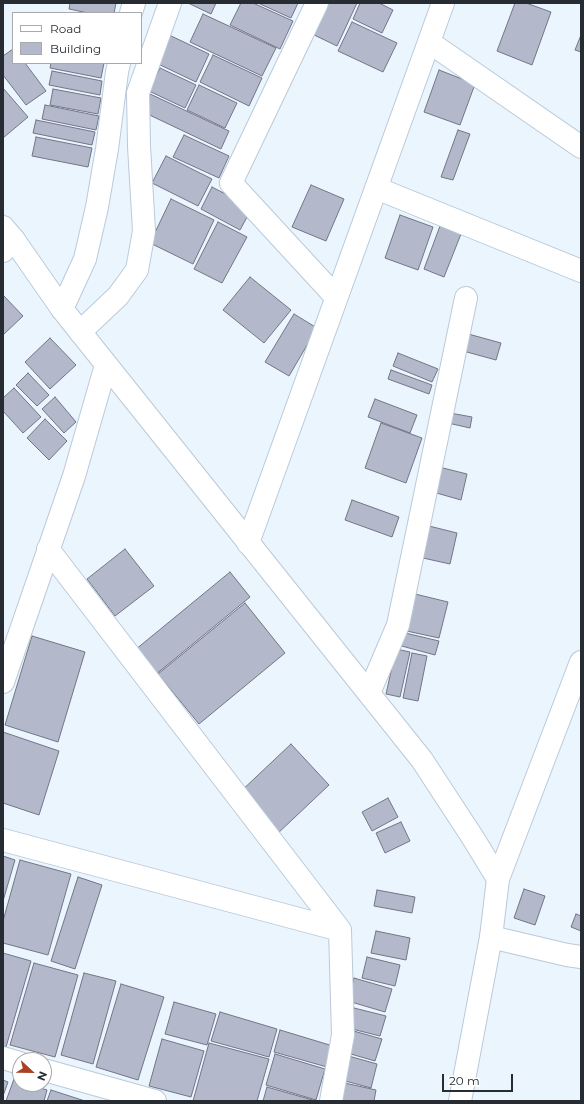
<!DOCTYPE html>
<html>
<head>
<meta charset="utf-8">
<style>
  body { margin:0 }
  #map { position:relative; width:584px; height:1104px; overflow:hidden; background:#ebf5fe; font-family:Montserrat,sans-serif }
  canvas { display:block }
  .frame { position:absolute; inset:0; border:4px solid #262c32; pointer-events:none }
  .legend { position:absolute; left:12px; top:12px; width:130px; height:52px; box-sizing:border-box; background:#fff; border:1px solid #a8abad; margin:0; padding:5px 7px; list-style:none; font-size:12px; color:#262c32 }
  .legend li { display:flex; align-items:center; gap:8px; height:20px }
  .legend b { width:20px; border:1px solid #a8abad }
  .north { position:absolute; left:12px; top:1052px; width:40px; height:40px; box-sizing:border-box; background:#fff; border:1px solid #a8abad; border-radius:50%; rotate:112deg; font-size:11px; font-weight:700; line-height:16px; text-align:center; color:#262c32 }
  .north::after { content:''; display:block; margin:auto; width:14px; height:18px; background:#aa4222; clip-path:polygon(50% 0,100% 100%,50% 72%,0 100%) }
  .scale { position:absolute; left:442px; top:1074px; width:71px; height:18px; box-sizing:border-box; border:2px solid #262c32; border-top:0; padding-left:5px; font-size:12px; line-height:14px; white-space:nowrap; color:#262c32; -webkit-text-stroke:3px #fff; paint-order:stroke }
</style>
</head>
<body>
<div id="map">
<canvas width="584" height="1104"></canvas>
<div class="frame"></div>
<ul class="legend">
<li><b style="height:5px;background:#fff"></b>Road</li>
<li><b style="height:11px;background:#b4b8cb"></b>Building</li>
</ul>
<div class="north">N</div>
<div class="scale">20 m</div>
</div>
<script>
const ctx = document.querySelector('canvas').getContext('2d');
ctx.lineJoin = 'round';
function fill(path, color) { ctx.fillStyle = color; ctx.fill(path, 'evenodd'); }
const poly = rows => new Path2D(rows.map(r => 'M' + r).join(''));
function trace(path, color, width, dash) { ctx.strokeStyle = color; ctx.lineWidth = width; ctx.lineCap = dash ? 'butt' : 'round'; ctx.setLineDash(dash || []); ctx.stroke(path); }
const building = poly([
  [70,3,116,3,114,13,88,13,69,9,70,3],
  [188,3,216,3,211,14,188,3],
  [241,3,253,3,293,21,280,49,230,25,241,3],
  [258,3,298,3,291,18,258,3],
  [321,3,357,3,337,46,308,32,321,3],
  [360,3,379,3,393,10,382,33,353,19,360,3],
  [515,3,526,3,551,12,532,65,497,51,515,3],
  [203,14,276,48,262,76,190,42,203,14],
  [352,22,397,43,383,72,338,51,352,22],
  [167,34,209,54,196,82,154,62,167,34],
  [581,35,581,52,575,50,581,35],
  [13,49,13,63,25,63,46,91,26,105,3,75,3,56,13,49],
  [213,55,262,78,249,106,200,82,213,55],
  [51,63,104,63,101,78,50,68,51,63],
  [160,68,196,85,185,108,149,91,160,68],
  [439,70,475,84,460,125,424,112,439,70],
  [52,71,102,81,100,95,49,85,52,71],
  [199,85,237,103,225,128,187,110,199,85],
  [3,88,28,117,3,138,3,88],
  [53,89,101,98,98,114,50,105,53,89],
  [148,93,229,131,221,149,139,110,148,93],
  [45,105,99,116,96,130,42,119,45,105],
  [36,120,95,132,92,145,33,133,36,120],
  [458,130,470,134,453,180,441,177,458,130],
  [184,135,229,156,219,178,173,157,184,135],
  [36,137,92,148,88,167,32,156,36,137],
  [166,156,212,179,198,206,152,183,166,156],
  [311,185,344,199,326,241,292,227,311,185],
  [212,187,252,208,240,230,201,209,212,187],
  [171,199,214,220,193,264,150,243,171,199],
  [400,215,433,227,418,270,385,258,400,215],
  [218,222,247,237,222,283,194,269,218,222],
  [440,226,461,234,444,277,424,269,440,226],
  [250,277,291,310,264,343,223,310,250,277],
  [3,295,23,316,3,335,3,295],
  [294,314,317,328,289,376,265,362,294,314],
  [461,332,501,343,496,360,456,349,461,332],
  [50,338,76,365,50,389,25,362,50,338],
  [398,353,438,369,432,382,393,366,398,353],
  [391,370,432,385,429,394,388,379,391,370],
  [28,373,49,395,37,406,16,385,28,373],
  [14,388,41,417,23,433,3,411,3,398,14,388],
  [55,397,76,422,64,433,42,409,55,397],
  [375,399,417,415,410,433,368,417,375,399],
  [450,413,472,417,470,428,448,423,450,413],
  [45,419,67,441,49,460,27,438,45,419],
  [381,423,422,438,406,483,365,468,381,423],
  [439,467,467,474,461,500,433,492,439,467],
  [352,500,399,517,392,537,345,520,352,500],
  [421,524,457,533,450,564,414,556,421,524],
  [125,549,154,586,115,616,87,579,125,549],
  [230,572,250,597,155,675,135,650,230,572],
  [411,593,448,602,439,638,402,630,411,593],
  [245,603,285,653,199,724,158,674,245,603],
  [401,632,439,641,435,655,398,645,401,632],
  [32,636,85,652,58,742,5,725,32,636],
  [396,649,410,652,400,697,386,694,396,649],
  [412,653,427,656,418,701,403,698,412,653],
  [3,732,59,751,39,815,3,803,3,732],
  [291,744,329,785,276,835,238,794,291,744],
  [388,798,398,817,372,831,362,812,388,798],
  [401,822,410,841,385,853,376,833,401,822],
  [3,856,15,860,3,901,3,856],
  [20,860,71,874,48,955,3,943,3,921,20,860],
  [78,877,102,885,75,969,51,961,78,877],
  [524,889,545,896,535,925,514,918,524,889],
  [377,890,415,897,412,913,374,906,377,890],
  [576,914,581,916,581,931,571,927,576,914],
  [376,931,410,938,406,960,371,953,376,931],
  [3,953,31,961,6,1047,3,1046,3,953],
  [367,957,400,965,395,986,362,978,367,957],
  [34,963,78,975,55,1057,10,1045,34,963],
  [84,973,116,981,93,1064,61,1055,84,973],
  [354,978,392,989,385,1012,348,1001,354,978],
  [121,984,164,997,138,1080,96,1067,121,984],
  [174,1002,216,1014,207,1045,165,1034,174,1002],
  [354,1008,386,1016,380,1036,348,1028,354,1008],
  [220,1012,277,1029,269,1057,211,1041,220,1012],
  [280,1030,333,1046,327,1067,274,1052,280,1030],
  [350,1030,382,1039,375,1061,344,1052,350,1030],
  [162,1039,204,1051,191,1097,149,1086,162,1039],
  [209,1043,269,1059,257,1101,193,1101,209,1043],
  [275,1054,325,1069,316,1100,266,1085,275,1054],
  [345,1055,377,1064,371,1088,338,1079,345,1055],
  [14,1079,20,1081,20,1084,28,1084,47,1090,44,1101,6,1101,14,1079],
  [3,1080,8,1082,3,1096,3,1080],
  [340,1082,376,1090,374,1101,337,1101,340,1082],
  [267,1087,316,1101,263,1101,267,1087],
  [51,1090,85,1101,47,1101,51,1090]
]);
const minor = poly([
  [317,3,231,183,336,297],
  [131,13,134,3],
  [429,42,581,147],
  [376,188,581,271],
  [3,251,14,240],
  [62,309,85,259,97,207,107,149,117,72,119,63],
  [80,332,118,296,137,270,144,231,139,146,138,93,170,3],
  [248,543,443,3],
  [48,549,340,930,343,1035,331,1101],
  [3,682,74,476,106,365],
  [369,693,398,625,466,298],
  [3,840,340,930],
  [498,879,581,662],
  [491,937,567,955,581,957],
  [3,1058,20,1063],
  [44,1070,155,1101]
]);
const major = poly([
  [3,227,14,240,62,309,422,760,473,838,498,879,491,937,460,1101]
]);
fill(building, '#b4b8cb');
trace(building, '#727586', 1);
trace(minor, '#bacad9', 24);
trace(major, '#bacad9', 24);
trace(minor, '#fff', 22);
trace(major, '#fff', 22);
</script>
</body>
</html>
